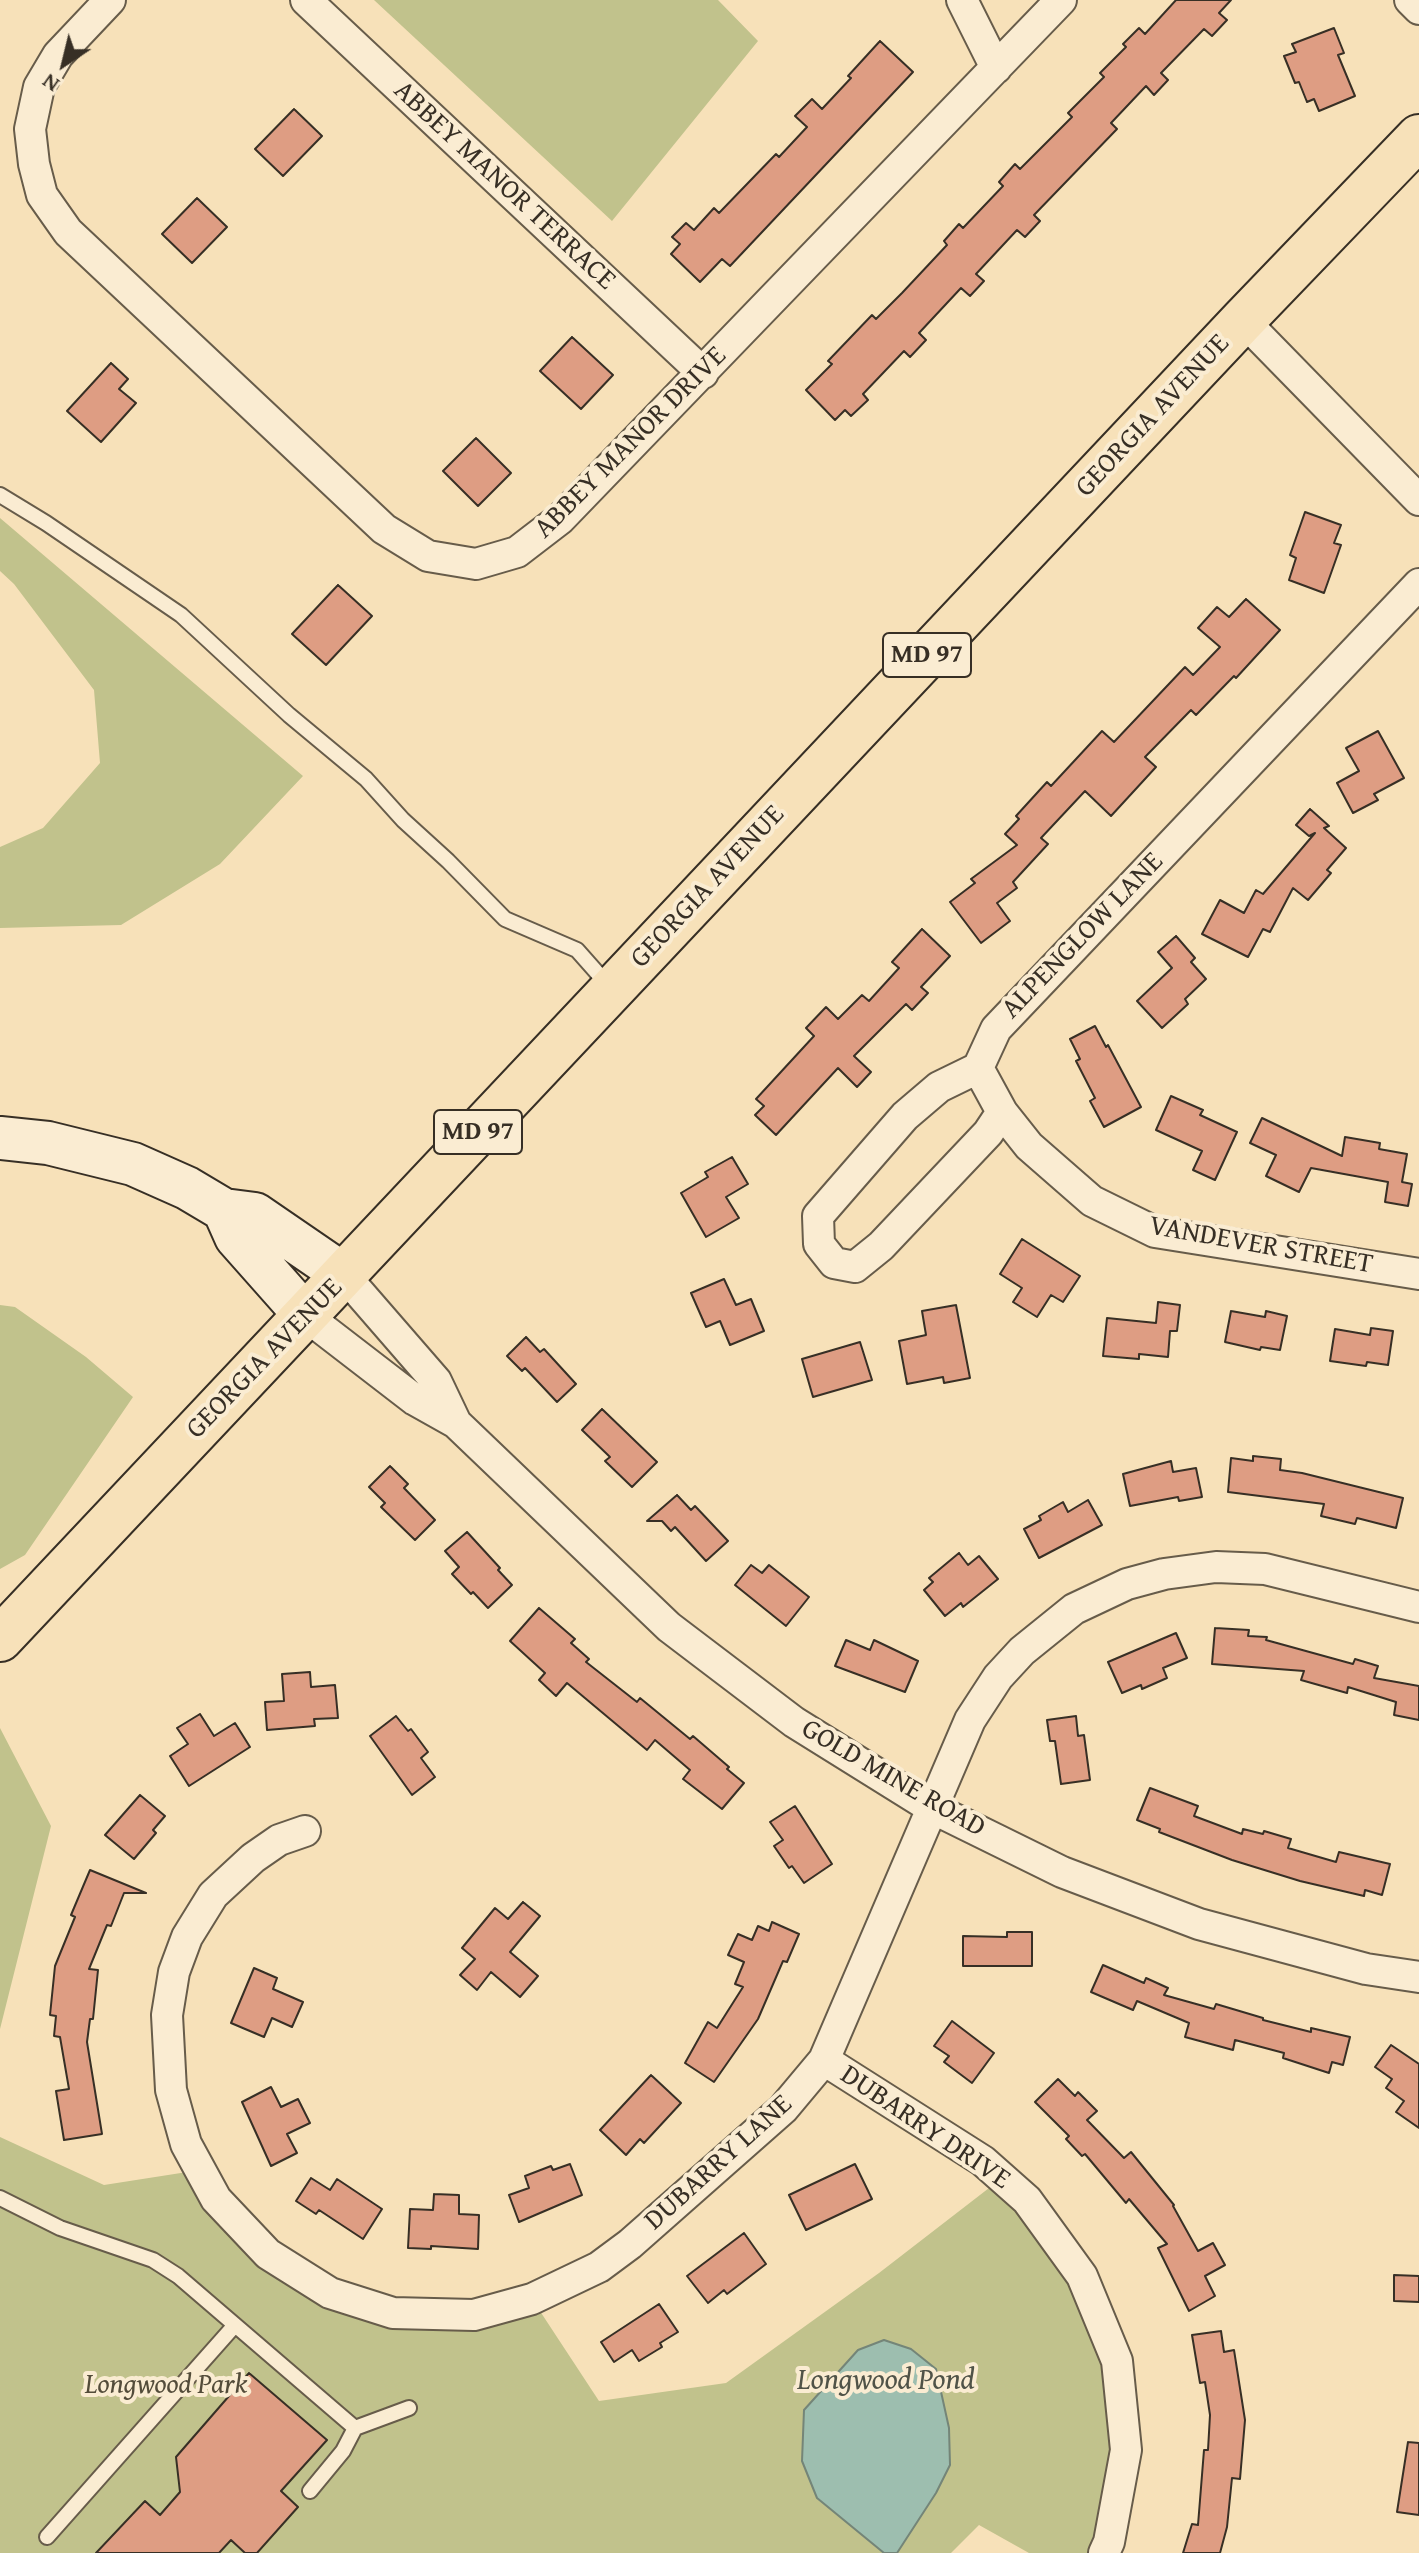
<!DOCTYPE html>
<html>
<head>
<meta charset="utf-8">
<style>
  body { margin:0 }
  #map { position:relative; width:1419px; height:2553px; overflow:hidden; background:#f7e1b9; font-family:"Gentium Book Plus",serif }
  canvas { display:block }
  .north { position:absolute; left:24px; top:24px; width:80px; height:80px; -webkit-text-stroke:6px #faecd2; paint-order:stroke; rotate:215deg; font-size:22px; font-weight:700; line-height:32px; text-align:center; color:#372f25 }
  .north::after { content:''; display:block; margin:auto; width:28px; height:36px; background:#372f25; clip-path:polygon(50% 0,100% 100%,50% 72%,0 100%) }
</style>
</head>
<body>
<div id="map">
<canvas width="1419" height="2553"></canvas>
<div class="north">N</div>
</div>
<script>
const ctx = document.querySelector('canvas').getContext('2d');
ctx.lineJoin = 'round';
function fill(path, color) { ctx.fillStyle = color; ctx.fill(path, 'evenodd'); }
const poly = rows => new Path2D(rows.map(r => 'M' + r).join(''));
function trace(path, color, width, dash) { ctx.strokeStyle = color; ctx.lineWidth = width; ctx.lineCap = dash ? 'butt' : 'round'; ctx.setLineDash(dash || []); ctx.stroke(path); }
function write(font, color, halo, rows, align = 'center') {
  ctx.font = font + ' "Gentium Book Plus",serif'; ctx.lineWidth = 8; ctx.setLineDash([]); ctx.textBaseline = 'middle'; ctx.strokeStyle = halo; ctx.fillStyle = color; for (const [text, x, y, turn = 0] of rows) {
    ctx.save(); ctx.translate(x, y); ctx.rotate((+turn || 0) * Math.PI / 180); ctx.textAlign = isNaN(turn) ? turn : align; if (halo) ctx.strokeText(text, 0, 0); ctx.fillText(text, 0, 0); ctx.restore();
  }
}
const green = poly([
  [374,0,718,0,758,41,612,221],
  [0,518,303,776,220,864,121,925,0,928,0,847,43,828,100,763,94,690,14,584,0,571],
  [0,1305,15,1307,86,1357,133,1397,25,1555,0,1569],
  [0,1728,51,1826,0,2029],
  [0,2137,104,2185,200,2170,268,2254,393,2313,532,2299,599,2401,726,2383,879,2273,1002,2178,1082,2276,1126,2450,1104,2553,1029,2553,979,2525,951,2553,0,2553]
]);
const water = poly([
  [884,2340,911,2349,936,2369,949,2428,950,2465,936,2493,897,2553,884,2553,817,2498,802,2461,804,2410,858,2350,884,2340]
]);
const building = poly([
  [1176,0,1231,0,1219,13,1227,20,1212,36,1204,29,1161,73,1168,80,1154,95,1146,86,1111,123,1117,129,1034,215,1040,221,1025,237,1017,230,976,274,984,281,970,296,961,288,919,333,926,340,910,357,904,351,863,394,868,400,851,416,845,410,835,420,806,390,832,364,828,361,872,315,876,319,902,293,947,245,944,241,959,224,963,228,1003,186,999,182,1015,164,1020,169,1072,117,1068,113,1104,77,1100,73,1126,47,1123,44,1139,28,1145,34,1176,0],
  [1334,28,1344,53,1338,55,1355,96,1319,111,1314,99,1307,102,1299,82,1295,83,1284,56,1296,52,1292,44,1334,28],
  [880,41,913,72,730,266,722,259,700,282,671,254,680,244,672,237,686,223,694,230,714,208,719,213,776,154,779,157,807,127,795,116,812,99,822,109,851,78,848,76,880,41],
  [294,109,322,136,283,176,255,149,294,109],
  [197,198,227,227,192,263,162,234,197,198],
  [572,337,613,375,581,409,540,371,572,337],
  [111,363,128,379,119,389,136,403,101,442,67,411,111,363],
  [476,438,511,473,478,506,443,471,476,438],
  [1305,512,1341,525,1334,543,1341,545,1324,593,1289,580,1296,558,1290,555,1305,512],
  [338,585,372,616,326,665,292,634,338,585],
  [1246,599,1280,630,1236,678,1234,676,1196,715,1191,710,1145,757,1156,767,1111,816,1085,791,1041,838,1048,844,1013,882,1017,888,997,903,1010,921,981,943,950,902,975,883,971,879,1017,845,1005,834,1019,819,1016,816,1047,782,1051,786,1102,731,1114,742,1185,667,1193,675,1220,647,1198,628,1217,607,1229,617,1246,599],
  [1378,731,1404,778,1374,794,1378,800,1353,813,1337,783,1359,771,1346,748,1378,731],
  [1310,809,1329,826,1324,828,1346,848,1327,870,1331,873,1308,900,1293,888,1270,932,1263,929,1248,957,1202,934,1220,900,1244,913,1256,890,1263,894,1315,833,1309,836,1296,825,1310,809],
  [922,929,950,956,921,987,928,993,912,1010,906,1004,854,1056,871,1072,857,1087,838,1068,776,1135,755,1115,764,1106,756,1099,814,1036,806,1028,826,1007,838,1019,862,995,869,1001,899,968,892,962,922,929],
  [1176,936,1195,958,1191,962,1206,979,1185,999,1188,1004,1162,1028,1137,1001,1172,968,1158,952,1176,936],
  [1095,1026,1106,1047,1108,1045,1141,1107,1104,1127,1090,1101,1095,1098,1076,1061,1080,1059,1070,1039,1095,1026],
  [1171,1096,1203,1110,1200,1115,1237,1132,1215,1180,1193,1170,1202,1151,1156,1130,1171,1096],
  [1262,1118,1342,1156,1345,1137,1380,1143,1379,1149,1407,1154,1402,1182,1412,1184,1408,1206,1385,1202,1388,1182,1311,1168,1299,1192,1266,1176,1276,1155,1250,1143,1262,1118],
  [732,1157,748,1184,726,1197,739,1218,706,1237,681,1193,708,1177,705,1172,732,1157],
  [1022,1239,1080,1276,1063,1302,1051,1295,1037,1317,1013,1302,1022,1288,1000,1274,1022,1239],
  [724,1279,736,1305,751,1299,764,1331,730,1345,720,1321,706,1327,691,1293,724,1279],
  [1158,1302,1180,1305,1177,1331,1170,1331,1168,1357,1139,1354,1139,1359,1103,1356,1107,1318,1156,1323,1158,1302],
  [956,1305,970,1378,944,1383,943,1377,907,1384,899,1341,926,1335,922,1311,956,1305],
  [1231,1311,1265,1317,1266,1311,1287,1316,1280,1350,1261,1347,1260,1350,1225,1342,1231,1311],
  [1371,1328,1393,1331,1388,1365,1367,1362,1366,1366,1330,1361,1335,1329,1370,1335,1371,1328],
  [526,1337,540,1352,544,1349,576,1384,557,1402,525,1368,522,1371,507,1356,526,1337],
  [860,1342,872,1380,813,1397,802,1359,860,1342],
  [602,1409,657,1462,632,1487,605,1461,610,1457,582,1430,602,1409],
  [1253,1456,1281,1459,1280,1470,1302,1473,1403,1498,1396,1528,1357,1518,1355,1524,1321,1516,1324,1504,1228,1492,1231,1458,1253,1461,1253,1456],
  [1171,1461,1173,1472,1196,1468,1202,1497,1179,1501,1178,1497,1130,1506,1123,1474,1171,1461],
  [390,1466,408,1484,404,1488,435,1520,415,1540,381,1507,385,1503,369,1487,390,1466],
  [677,1495,691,1510,695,1506,728,1541,706,1561,675,1527,671,1531,662,1521,647,1521,677,1495],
  [1088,1500,1102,1525,1039,1558,1024,1529,1041,1520,1039,1516,1063,1502,1068,1512,1088,1500],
  [467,1532,500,1568,498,1570,512,1585,488,1608,473,1592,471,1594,452,1574,459,1567,445,1551,467,1532],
  [959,1553,968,1565,979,1556,998,1579,963,1607,961,1603,945,1616,924,1590,933,1582,929,1578,959,1553],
  [751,1565,762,1573,769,1565,809,1597,786,1626,735,1585,751,1565],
  [539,1608,575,1639,571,1643,589,1659,586,1662,637,1702,640,1698,690,1739,693,1736,729,1767,727,1769,744,1783,722,1809,683,1779,690,1770,655,1740,647,1750,567,1683,556,1696,539,1680,545,1673,510,1641,539,1608],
  [1215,1628,1249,1630,1248,1636,1267,1637,1266,1640,1353,1664,1355,1659,1378,1666,1374,1678,1419,1686,1419,1720,1394,1715,1396,1702,1348,1687,1347,1693,1301,1680,1304,1671,1212,1664,1215,1628],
  [1176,1633,1187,1658,1163,1668,1167,1678,1142,1689,1141,1685,1122,1693,1108,1662,1176,1633],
  [846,1640,870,1650,874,1640,918,1661,905,1692,835,1666,846,1640],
  [310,1672,311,1687,335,1685,338,1718,314,1719,315,1726,267,1730,265,1702,284,1701,282,1674,310,1672],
  [200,1714,214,1736,235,1723,250,1747,189,1786,170,1756,188,1744,177,1728,200,1714],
  [396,1716,408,1731,411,1729,428,1752,421,1758,435,1777,412,1795,370,1736,396,1716],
  [1076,1716,1078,1736,1084,1735,1090,1780,1061,1784,1055,1741,1050,1741,1047,1720,1076,1716],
  [1150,1788,1198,1806,1194,1816,1242,1834,1243,1829,1263,1834,1264,1831,1291,1839,1288,1848,1336,1862,1339,1852,1390,1864,1382,1895,1365,1890,1364,1896,1300,1881,1232,1860,1159,1832,1160,1829,1137,1820,1150,1788],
  [140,1795,165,1816,153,1830,156,1833,134,1859,105,1835,140,1795],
  [795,1806,832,1864,804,1883,792,1866,789,1868,774,1846,783,1840,770,1822,795,1806],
  [90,1870,146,1893,124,1893,111,1926,107,1925,89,1969,98,1970,93,2019,90,2019,87,2042,102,2134,64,2140,56,2091,69,2089,60,2037,54,2036,56,2016,50,2015,55,1966,75,1917,71,1915,90,1870],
  [523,1902,540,1916,510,1952,538,1976,520,1997,491,1972,477,1990,460,1975,475,1959,462,1948,495,1908,508,1919,523,1902],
  [772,1922,799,1934,787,1962,783,1961,758,2019,714,2082,685,2063,708,2022,717,2028,743,1987,735,1984,744,1962,728,1955,738,1934,752,1940,758,1926,769,1931,772,1922],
  [1007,1932,1032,1932,1032,1966,963,1966,963,1936,1007,1937,1007,1932],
  [1103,1965,1144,1983,1146,1978,1168,1988,1164,1995,1214,2009,1216,2004,1263,2018,1263,2020,1311,2032,1311,2028,1350,2037,1343,2065,1332,2062,1329,2073,1283,2058,1284,2053,1235,2040,1233,2050,1185,2037,1189,2023,1137,2001,1133,2010,1091,1992,1103,1965],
  [254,1968,277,1978,273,1989,303,2002,292,2027,272,2018,264,2037,231,2023,254,1968],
  [952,2021,994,2053,972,2083,944,2062,949,2056,934,2046,952,2021],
  [1391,2045,1419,2064,1419,2128,1396,2112,1404,2101,1386,2088,1392,2079,1375,2067,1391,2045],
  [651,2075,681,2103,644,2143,640,2139,626,2155,600,2130,651,2075],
  [1058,2079,1075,2096,1078,2092,1097,2111,1087,2120,1124,2158,1131,2152,1174,2205,1173,2206,1198,2251,1213,2243,1225,2265,1205,2276,1215,2296,1189,2311,1158,2248,1167,2244,1129,2199,1126,2203,1085,2154,1082,2156,1066,2139,1069,2136,1035,2102,1058,2079],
  [271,2087,281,2107,298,2099,310,2123,287,2134,297,2153,271,2166,242,2102,271,2087],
  [570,2164,582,2195,519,2222,509,2195,529,2188,525,2176,551,2166,553,2170,570,2164],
  [855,2164,872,2199,806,2230,789,2195,855,2164],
  [311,2178,330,2190,337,2179,382,2209,363,2239,319,2210,316,2214,296,2201,311,2178],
  [434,2194,459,2195,459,2214,479,2215,478,2249,431,2246,431,2249,408,2248,410,2209,433,2210,434,2194],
  [744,2233,766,2264,727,2294,724,2290,708,2303,687,2276,744,2233],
  [1394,2275,1419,2276,1419,2302,1394,2301,1394,2275],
  [659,2304,678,2332,660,2343,662,2347,639,2361,632,2350,614,2362,601,2342,659,2304],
  [1221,2331,1224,2352,1234,2350,1245,2420,1240,2479,1232,2478,1227,2527,1220,2553,1183,2553,1192,2524,1198,2525,1204,2450,1208,2450,1210,2415,1205,2382,1200,2383,1192,2335,1221,2331],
  [249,2373,327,2440,281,2491,298,2507,257,2553,245,2553,231,2540,219,2553,96,2553,145,2501,160,2515,180,2492,176,2457,249,2373],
  [1408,2442,1419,2443,1419,2515,1397,2512,1408,2442]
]);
const lane = poly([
  [0,495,46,523,181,615,289,715,366,779,403,820,448,861,505,919,577,950,608,985],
  [0,2198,60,2228,153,2260,178,2276,355,2428,409,2408],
  [310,2491,343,2451,355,2428],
  [47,2537,235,2325]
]);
const street = poly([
  [110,0,58,55,39,87,30,129,34,164,42,195,68,232,384,529,428,556,476,564,517,552,560,519,1061,0],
  [306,0,703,373],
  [962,0,996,68],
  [1410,0,1419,9],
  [1243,320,1419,500],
  [978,1068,1002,1112,1029,1146,1092,1201,1155,1232,1419,1274],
  [1002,1112,988,1133,881,1246,855,1267,834,1263,819,1244,818,1216,905,1116,939,1087,978,1068,996,1029,1419,584],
  [306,1316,415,1400,456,1423,436,1381,344,1275],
  [456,1423,669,1627,794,1722,932,1808,1062,1872,1199,1924,1366,1969,1419,1977],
  [305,1831,279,1840,253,1858,213,1895,187,1937,174,1972,167,2015,171,2090,186,2144,216,2199,268,2254,330,2293,393,2313,474,2315,532,2299,599,2267,630,2244,783,2109,824,2060,970,1720,998,1677,1022,1651,1074,1609,1127,1584,1164,1574,1216,1567,1265,1569,1419,1607],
  [824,2060,983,2161,1027,2200,1082,2276,1117,2361,1126,2450,1109,2542,1104,2553]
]);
const secondary = poly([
  [0,1138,48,1143,133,1164,187,1188,224,1210,255,1214,344,1275],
  [224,1210,236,1237,306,1316]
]);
const primary = poly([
  [0,1639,1243,320,1419,137]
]);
const shields = [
  [927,655,88],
  [478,1132,88]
];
const shieldNames = [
  ["MD 97",927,655],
  ["MD 97",478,1132]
];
const streetNames = [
  ["ABBEY MANOR TERRACE",504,186,43],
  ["GEORGIA AVENUE",1153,416,-47],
  ["ABBEY MANOR DRIVE",631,443,-45],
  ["GEORGIA AVENUE",708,887,-47],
  ["ALPENGLOW LANE",1083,936,-46],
  ["VANDEVER STREET",1261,1246,10],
  ["GEORGIA AVENUE",265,1359,-46],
  ["GOLD MINE ROAD",893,1779,30],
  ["DUBARRY DRIVE",925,2128,34],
  ["DUBARRY LANE",719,2163,-42]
];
const parkNames = [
  ["Longwood Park",166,2386]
];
const waterNames = [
  ["Longwood Pond",886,2381]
];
fill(green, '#c1c28c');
fill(water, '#9dbeaf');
trace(water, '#748578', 2);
fill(building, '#de9d83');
trace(building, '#372f25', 2);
trace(lane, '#675c4a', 18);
trace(street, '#675c4a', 34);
trace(secondary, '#372f25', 46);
trace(primary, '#372f25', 48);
trace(lane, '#faecd2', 14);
trace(street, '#faecd2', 30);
trace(secondary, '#faecd2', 42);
trace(primary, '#f7e1b9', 44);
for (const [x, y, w] of shields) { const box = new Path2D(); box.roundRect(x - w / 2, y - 22, w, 44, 6); ctx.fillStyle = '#faecd2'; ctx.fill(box); trace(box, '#372f25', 2); }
write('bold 26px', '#372f25', null, shieldNames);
write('28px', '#372f25', '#faecd2', streetNames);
write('italic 28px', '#534c3a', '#faecd2', parkNames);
write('italic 30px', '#505348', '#faecd2', waterNames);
</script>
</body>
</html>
